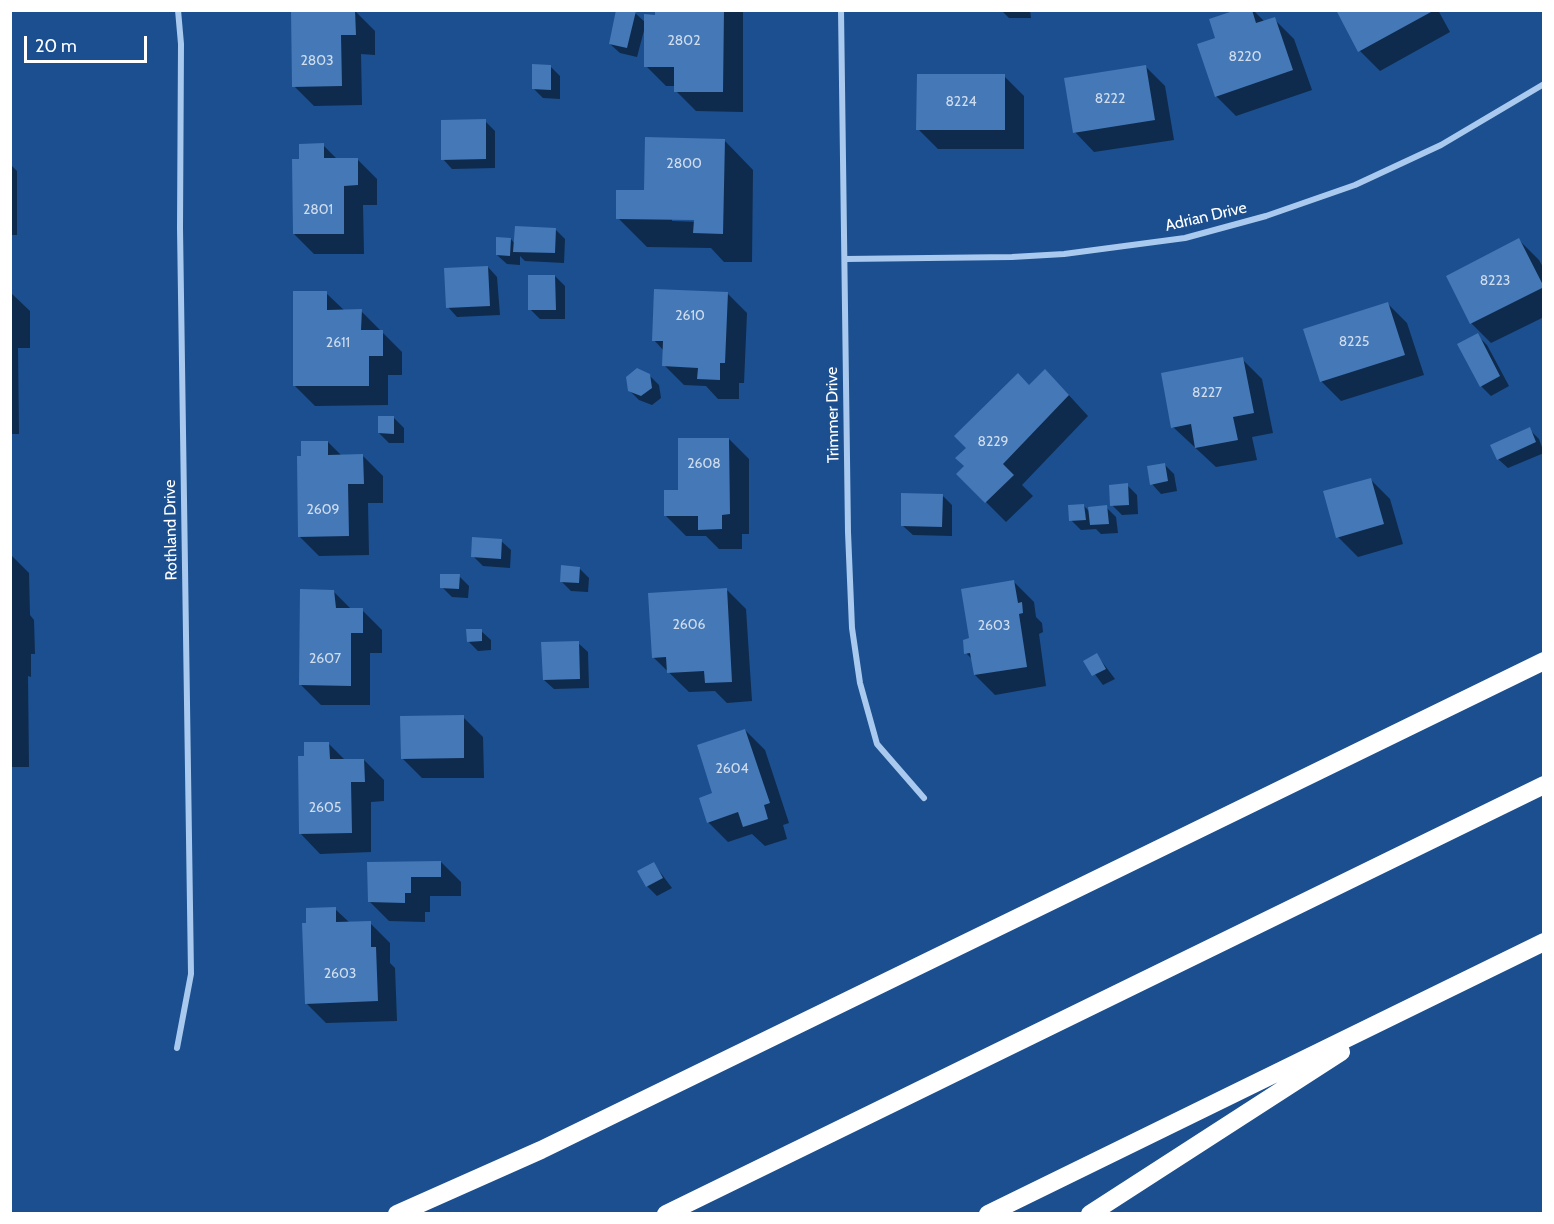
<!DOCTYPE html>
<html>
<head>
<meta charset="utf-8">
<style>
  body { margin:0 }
  #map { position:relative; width:1554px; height:1224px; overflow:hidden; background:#1b4f8f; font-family:Cabin,sans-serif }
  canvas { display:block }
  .frame { position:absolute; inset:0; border:12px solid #fff; pointer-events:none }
  .scale { position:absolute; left:24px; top:36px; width:123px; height:27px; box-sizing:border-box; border:3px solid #fff; border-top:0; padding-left:8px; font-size:18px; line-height:21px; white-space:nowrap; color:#fff; -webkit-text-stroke:4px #1b4f8f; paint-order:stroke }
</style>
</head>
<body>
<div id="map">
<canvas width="1554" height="1224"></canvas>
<div class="frame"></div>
<div class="scale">20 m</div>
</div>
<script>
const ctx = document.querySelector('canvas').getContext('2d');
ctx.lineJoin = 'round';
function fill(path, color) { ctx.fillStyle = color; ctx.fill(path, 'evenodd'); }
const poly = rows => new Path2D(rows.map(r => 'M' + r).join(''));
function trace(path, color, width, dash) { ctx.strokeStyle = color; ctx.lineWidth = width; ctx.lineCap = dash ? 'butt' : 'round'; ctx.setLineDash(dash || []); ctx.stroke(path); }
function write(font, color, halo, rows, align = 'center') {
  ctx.font = font + ' Cabin,sans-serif'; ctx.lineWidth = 6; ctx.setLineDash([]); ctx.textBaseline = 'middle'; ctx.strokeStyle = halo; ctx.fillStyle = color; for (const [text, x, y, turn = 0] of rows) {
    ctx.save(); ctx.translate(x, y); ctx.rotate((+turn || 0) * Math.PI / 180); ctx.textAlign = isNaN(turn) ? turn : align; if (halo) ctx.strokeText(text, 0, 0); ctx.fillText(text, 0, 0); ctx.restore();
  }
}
const shadow = poly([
  [657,10,743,12,743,112,696,111,676,91,676,86,666,86,646,66],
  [1001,10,1030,10,1031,18,1009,18],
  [1241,10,1253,10,1265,22,1274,19,1294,39,1312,90,1236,116,1216,96,1217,39],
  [1337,10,1438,10,1450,32,1380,71,1360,51],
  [355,11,375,31,375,55,361,54,362,105,314,106,294,86],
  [635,13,646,23,637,57,620,53,610,44],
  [550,66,560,76,560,99,543,98,533,88],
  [1145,66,1165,86,1174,140,1094,152,1075,132],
  [1004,76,1024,96,1024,149,938,149,918,129],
  [485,121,495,131,495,168,452,169,443,159],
  [724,140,753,170,752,262,724,262,711,248,647,247,618,218,645,192],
  [672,218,701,219,701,222,672,221],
  [323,145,338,160,357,159,377,179,377,205,363,205,364,254,314,254,294,234,300,161],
  [10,164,17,171,17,235,10,235],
  [555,229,565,239,564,263,525,261,520,256,520,265,507,264,497,255,511,239,515,244],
  [1519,240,1539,260,1544,269,1544,317,1491,343,1471,323],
  [488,267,497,277,500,315,457,317,448,307],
  [555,276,565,286,565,319,540,319,530,309],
  [10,292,30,311,30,348,18,348,19,434,10,434],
  [326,293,345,311,361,311,402,352,402,375,388,375,388,405,315,406,295,386],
  [727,293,747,313,744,383,739,383,739,399,718,399,706,386,684,385,664,365,664,351,654,340],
  [1387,303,1407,323,1424,375,1341,401,1321,381],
  [1477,335,1487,345,1509,386,1491,396,1481,386],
  [1242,359,1262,379,1273,433,1252,437,1257,460,1216,467,1173,427],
  [649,375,659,385,661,398,652,405,639,400,629,390],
  [1030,387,1065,391,1088,416,1022,485,1033,496,1006,522,958,474],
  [394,418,404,428,404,443,389,443,379,433],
  [1529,429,1539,439,1544,453,1508,468,1498,459],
  [729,439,749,459,749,534,742,534,742,549,719,549,706,536,686,536,666,516,680,491],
  [328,442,342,456,363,456,383,476,383,503,368,503,369,555,319,556,299,536,303,458],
  [1164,464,1174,474,1177,491,1161,494,1152,484],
  [1370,479,1390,499,1403,544,1358,557,1338,537],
  [1127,485,1137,495,1138,514,1122,515,1112,505],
  [942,495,952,505,952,536,913,535,903,526],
  [1084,506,1090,512,1106,507,1116,517,1118,533,1101,534,1096,529,1081,530,1071,520],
  [501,541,511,550,510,568,483,566,473,556],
  [10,554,29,573,30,615,34,620,35,654,31,654,31,677,28,676,29,767,10,767],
  [579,568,589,578,588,592,571,591,561,581],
  [459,576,469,586,468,598,452,597,442,587],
  [1014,582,1034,602,1036,617,1042,623,1043,632,1039,634,1046,686,995,695,975,675,973,660,966,653,970,639],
  [726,589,746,609,752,701,727,703,715,691,689,692,653,657],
  [333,591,352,610,362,610,382,630,382,653,370,653,370,705,321,705,301,685],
  [481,631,491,640,491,650,478,651,468,641],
  [578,643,588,652,589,688,554,689,544,680],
  [1097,655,1115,679,1103,685,1085,661],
  [463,717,483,737,484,778,422,778,402,758],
  [745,730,765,750,789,823,783,825,787,839,765,846,752,834,728,842,708,822,714,794],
  [329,744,345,760,364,760,384,780,384,801,371,802,371,852,320,854,301,834,306,758],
  [441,862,461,882,461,896,430,896,430,912,425,912,425,922,389,921,369,901,369,863],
  [654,864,672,888,657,896,647,886],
  [335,909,350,923,370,923,390,943,390,963,395,968,397,1021,326,1023,306,1003]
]);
const building = poly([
  [291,10,355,10,356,35,341,35,342,86,292,87],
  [616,10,636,11,627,48,609,44],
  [655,10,724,10,723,92,674,92,674,67,644,67,644,14,655,15],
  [1236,10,1252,10,1256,23,1275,17,1293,70,1215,97,1197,44,1215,38,1209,19],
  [1336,10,1430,10,1431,12,1358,52],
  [532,64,551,65,551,90,532,89],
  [1146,65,1155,120,1073,133,1064,78],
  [917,74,1005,74,1005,130,916,130],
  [486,119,486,159,441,160,441,120],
  [645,137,725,139,723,234,693,233,694,220,616,219,616,190,644,190],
  [324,143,324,158,358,158,358,185,344,186,344,234,293,234,292,159,299,159,299,144],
  [515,226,556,228,555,253,513,252],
  [496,237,511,238,510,256,496,255],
  [1519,238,1544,287,1470,324,1446,276],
  [488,266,490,306,446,308,444,268],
  [528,275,555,275,556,310,528,310],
  [654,289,728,292,725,363,720,363,720,380,697,379,698,368,662,366,663,341,652,341],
  [293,291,327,291,327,310,362,309,361,330,383,330,383,356,369,356,369,386,293,386],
  [1388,302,1405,355,1320,382,1303,329],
  [1478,333,1500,376,1480,387,1457,344],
  [1243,357,1254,413,1233,417,1238,440,1195,448,1191,424,1171,428,1161,373],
  [637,368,650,374,652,388,641,396,628,391,626,377],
  [1045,369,1069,395,1003,464,1014,475,985,503,956,474,964,466,955,458,966,448,954,436,1018,373,1029,385],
  [378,416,394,416,394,434,378,433],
  [1530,427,1536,442,1497,460,1490,445],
  [678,438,729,438,730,514,722,515,722,529,698,530,698,516,664,516,664,490,678,490],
  [301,441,328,441,328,455,363,454,364,484,348,484,349,536,298,537,297,456,301,456],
  [1165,463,1168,481,1150,485,1147,466],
  [1371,478,1384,524,1336,538,1323,491],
  [1128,483,1129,505,1110,506,1109,485],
  [901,493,943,494,942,527,901,526],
  [1084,504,1086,520,1069,521,1068,505],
  [1107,505,1109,524,1090,525,1088,507],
  [472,537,502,539,501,559,471,557],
  [561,565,580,567,579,583,560,582],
  [440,574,460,574,459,589,440,588],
  [1014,580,1018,603,1022,602,1023,613,1019,614,1027,667,974,675,970,653,964,654,963,640,969,638,961,589],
  [727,588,732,682,705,683,704,671,667,673,666,657,652,658,648,593],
  [300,589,334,590,336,608,363,608,363,633,351,633,351,686,299,685],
  [466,629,482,629,482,641,467,642],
  [579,641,580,679,543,680,541,642],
  [1097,653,1106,669,1092,676,1083,661],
  [464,715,464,758,401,759,400,716],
  [745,729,770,803,764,805,768,819,743,827,738,812,707,823,699,798,712,793,697,745],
  [304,742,329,742,330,759,364,759,365,782,351,782,352,833,299,834,298,756,304,756],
  [441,861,441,877,411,877,411,893,405,893,405,903,368,902,367,862],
  [654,862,663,878,646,887,637,871],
  [336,907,336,922,371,921,371,947,376,947,378,1001,305,1004,302,923,306,923,306,908]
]);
const street = poly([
  [841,10,848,532,852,628,860,683,877,744,924,798],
  [845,259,1012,257,1064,254,1185,238,1266,216,1355,185,1441,145,1544,84],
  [177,1048,191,974,180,228,181,44,178,10]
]);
const highway = poly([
  [397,1214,541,1150,1544,661],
  [666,1214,1544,785],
  [988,1214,1544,942],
  [1090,1214,1341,1052]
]);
const numberNames = [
  ["2802",684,41],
  ["8220",1245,57],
  ["2803",317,61],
  ["8222",1110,99],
  ["8224",961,102],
  ["2800",684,164],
  ["2801",318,210],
  ["8223",1495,281],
  ["2610",690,316],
  ["8225",1354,342],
  ["2611",338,343],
  ["8227",1207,393],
  ["8229",993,442],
  ["2608",704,464],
  ["2609",323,510],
  ["2606",689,625],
  ["2603",994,626],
  ["2607",325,659],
  ["2604",732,769],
  ["2605",325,808],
  ["2603",340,974]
];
const streetNames = [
  ["Adrian Drive",1206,217,-13],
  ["Trimmer Drive",833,415,-91],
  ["Rothland Drive",171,530,-91]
];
fill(shadow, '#0007');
fill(building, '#4478b7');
trace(street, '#a9c9ee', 6);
trace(highway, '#fff', 18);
write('14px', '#d0dded', null, numberNames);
write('16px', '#fff', '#1b4f8f', streetNames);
</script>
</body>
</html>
